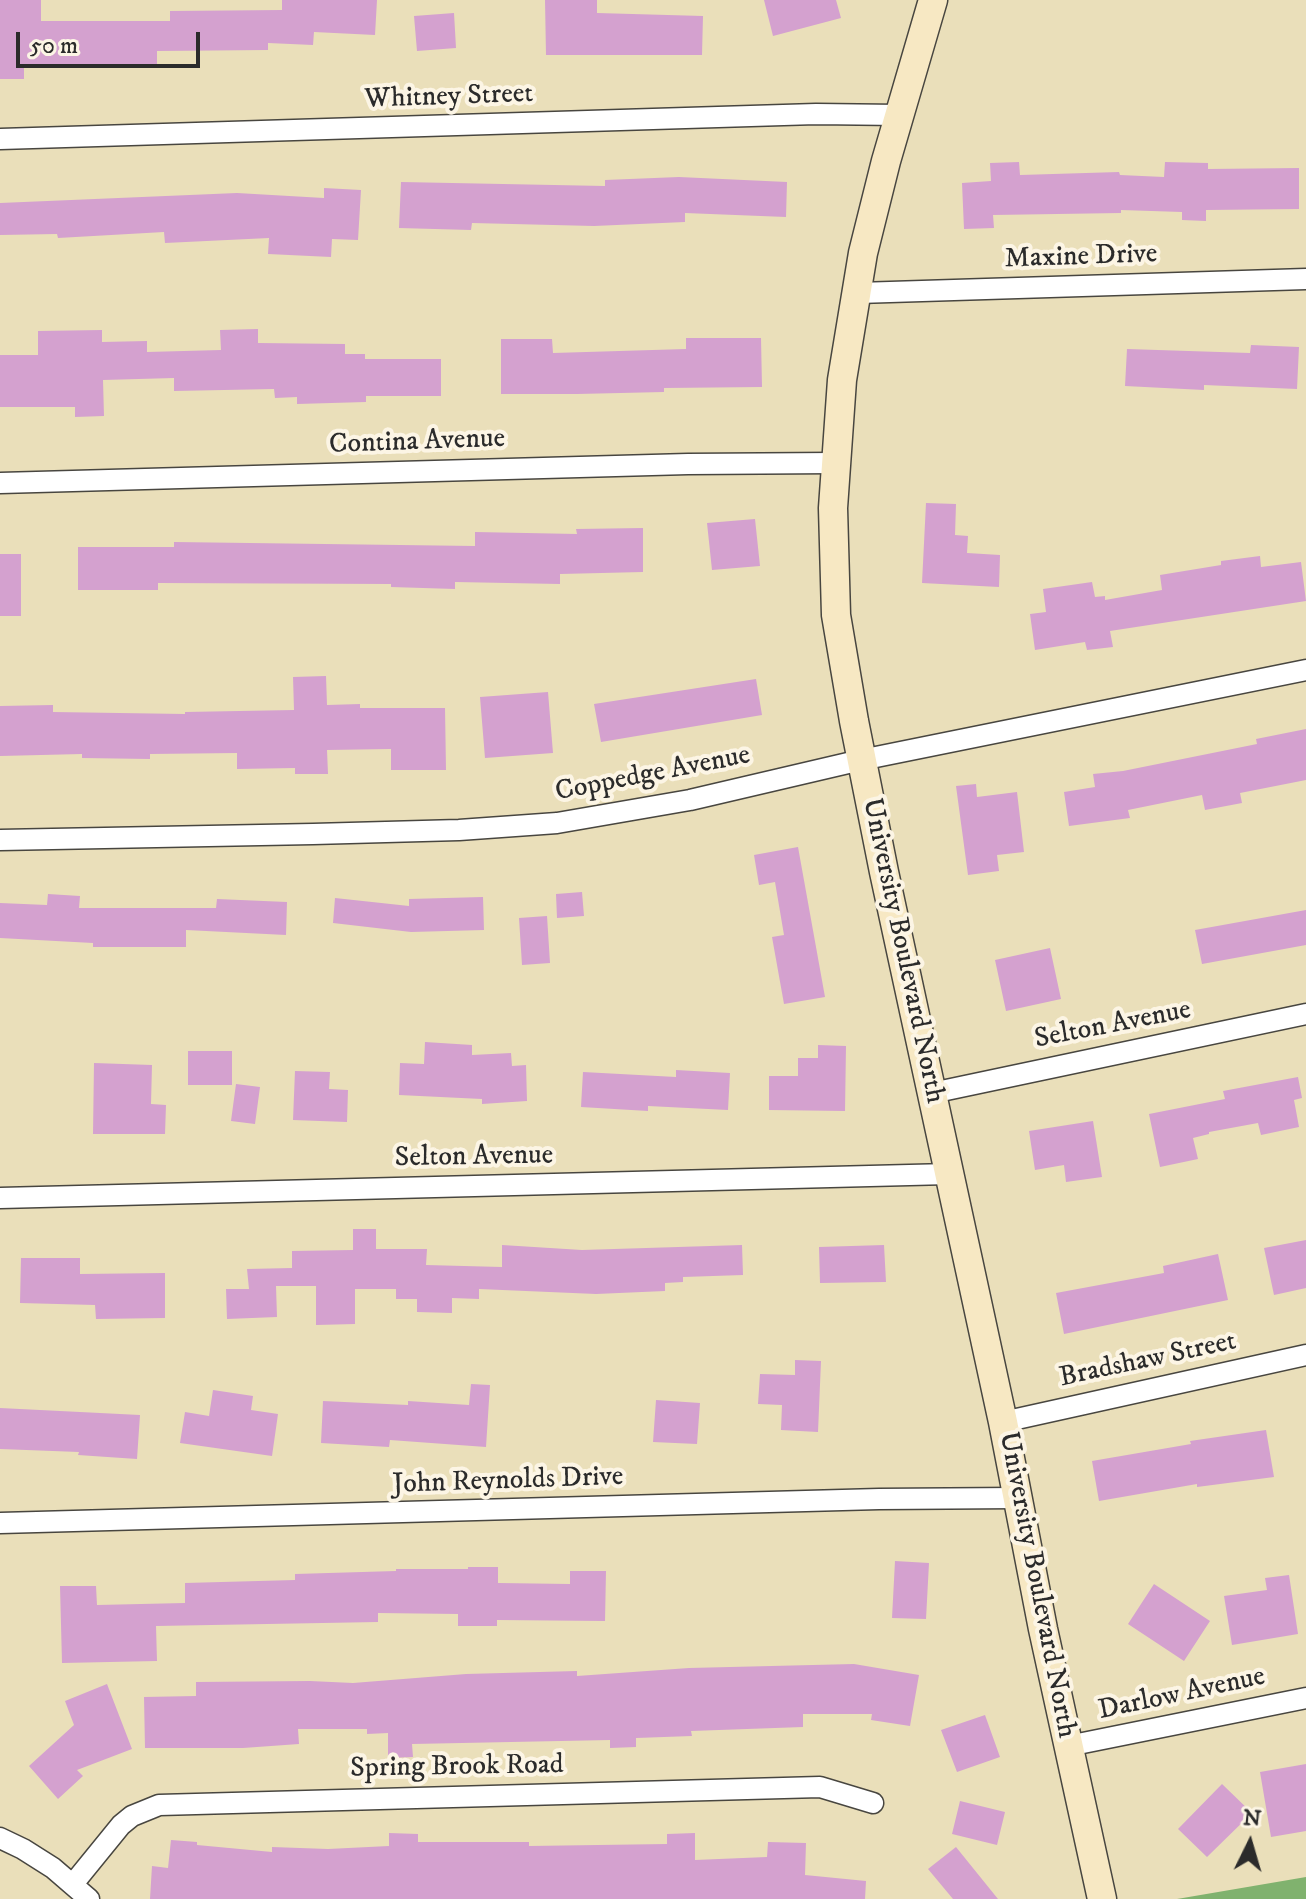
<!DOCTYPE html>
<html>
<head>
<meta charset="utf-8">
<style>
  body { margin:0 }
  #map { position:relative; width:1306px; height:1899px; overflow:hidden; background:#eadfba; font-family:"IM FELL DW Pica",serif }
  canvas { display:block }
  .north { position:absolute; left:1210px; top:1803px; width:80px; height:80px; -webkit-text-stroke:6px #fcf5e5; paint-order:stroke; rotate:5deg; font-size:22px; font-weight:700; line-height:32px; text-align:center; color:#2b2b2b }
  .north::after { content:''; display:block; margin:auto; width:28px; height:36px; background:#2b2b2b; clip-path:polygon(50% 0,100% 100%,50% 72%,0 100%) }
  .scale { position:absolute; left:16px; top:32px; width:184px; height:36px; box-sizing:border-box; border:4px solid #2b2b2b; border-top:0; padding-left:10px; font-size:24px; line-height:28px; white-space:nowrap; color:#2b2b2b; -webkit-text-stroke:6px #fcf5e5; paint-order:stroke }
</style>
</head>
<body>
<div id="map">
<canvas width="1306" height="1899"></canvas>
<div class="north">N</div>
<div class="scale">50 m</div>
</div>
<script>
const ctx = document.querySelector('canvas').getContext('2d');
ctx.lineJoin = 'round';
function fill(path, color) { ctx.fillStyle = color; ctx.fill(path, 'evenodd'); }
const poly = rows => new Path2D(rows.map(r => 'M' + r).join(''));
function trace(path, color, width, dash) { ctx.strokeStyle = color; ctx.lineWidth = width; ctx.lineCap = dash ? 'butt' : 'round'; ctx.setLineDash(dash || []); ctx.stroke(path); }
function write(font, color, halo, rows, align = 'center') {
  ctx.font = font + ' "IM FELL DW Pica",serif'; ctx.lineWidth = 8; ctx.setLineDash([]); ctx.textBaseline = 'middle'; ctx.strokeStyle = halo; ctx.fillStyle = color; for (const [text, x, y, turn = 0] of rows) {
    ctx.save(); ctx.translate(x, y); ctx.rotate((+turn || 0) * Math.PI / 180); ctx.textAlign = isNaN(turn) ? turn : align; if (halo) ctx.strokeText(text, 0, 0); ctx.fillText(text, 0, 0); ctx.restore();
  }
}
const forest = poly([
  [1306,1877,1306,1899,1177,1899]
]);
const building = poly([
  [0,0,41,0,41,21,170,21,170,11,282,10,282,0,377,0,375,35,314,32,313,45,268,43,268,50,157,51,157,65,24,64,24,79,0,79],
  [545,0,597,0,597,13,703,16,702,55,546,55],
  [764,0,836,0,841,18,773,36],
  [454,13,456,48,417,51,414,16],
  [1019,162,1020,175,1119,172,1120,175,1164,177,1165,162,1208,163,1208,169,1299,168,1299,209,1206,210,1206,221,1182,220,1182,212,1121,210,1121,213,993,215,994,228,964,229,962,183,991,181,990,163],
  [679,177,787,182,786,217,685,213,685,222,594,226,472,223,471,230,399,228,401,182,605,186,605,180],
  [324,188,361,190,358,240,332,239,331,257,268,254,269,238,165,243,164,232,58,238,57,234,0,235,0,203,237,193,324,198],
  [258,329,258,343,345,344,345,354,365,354,365,359,441,359,441,396,366,396,366,402,297,404,297,397,275,398,274,389,174,391,174,378,103,380,104,416,75,417,75,407,0,407,0,355,38,355,38,331,102,330,102,342,147,341,147,352,221,350,220,330],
  [686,338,761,338,762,387,664,388,664,392,577,394,501,394,501,339,552,339,553,353,686,349],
  [1251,345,1299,347,1297,389,1204,385,1204,390,1125,386,1127,349,1250,353],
  [926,503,956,504,955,535,968,536,967,553,1000,555,999,587,922,583],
  [755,519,760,566,712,570,707,523],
  [643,528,643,572,560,574,560,584,455,582,455,589,391,587,391,584,158,583,158,590,78,590,78,547,174,547,174,542,475,546,475,532,577,534,576,529],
  [0,554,21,554,21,616,0,616],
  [1260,556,1261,567,1301,562,1306,601,1110,631,1113,647,1087,650,1085,642,1035,650,1030,614,1046,612,1043,589,1092,582,1095,597,1105,596,1105,600,1162,590,1160,575,1221,565,1221,561],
  [326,676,327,705,360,704,360,708,445,708,446,770,391,770,391,749,327,750,328,774,295,774,295,768,237,769,237,753,150,754,150,759,82,758,82,754,0,756,0,706,53,705,53,712,185,714,185,712,294,710,293,677],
  [756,679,762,715,601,742,594,704],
  [548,692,553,753,485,758,480,697],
  [1306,729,1306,780,1240,793,1242,803,1205,810,1202,795,1128,810,1130,818,1069,826,1064,792,1095,787,1093,774,1123,771,1257,744,1256,739],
  [976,784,977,797,1017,792,1024,852,997,855,999,871,968,875,956,786],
  [798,847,825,997,784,1004,772,937,784,935,775,882,759,885,754,855],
  [582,892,584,916,557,918,556,894],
  [48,894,80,896,79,908,216,908,217,899,287,902,286,935,186,930,186,947,93,947,93,943,0,938,0,903,47,905],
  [483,897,484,930,411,932,333,923,335,898,409,906,409,899],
  [1306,910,1306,945,1202,964,1195,930],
  [547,916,550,963,522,965,519,918],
  [1050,948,1061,999,1006,1011,995,960],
  [425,1042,472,1045,472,1055,511,1053,512,1066,526,1065,527,1101,482,1104,482,1099,399,1095,400,1063,424,1064],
  [818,1045,846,1046,845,1111,769,1110,769,1076,798,1076,798,1058,818,1058],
  [188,1051,232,1051,232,1085,188,1085],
  [94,1063,152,1065,151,1104,166,1105,165,1134,93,1134],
  [676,1070,730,1073,728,1110,648,1106,648,1111,581,1107,583,1072,676,1077],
  [295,1071,330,1072,329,1089,348,1090,347,1122,293,1120],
  [1298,1077,1302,1098,1294,1100,1299,1127,1261,1135,1258,1123,1209,1132,1209,1134,1193,1138,1198,1159,1160,1167,1149,1114,1225,1099,1223,1091],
  [236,1084,260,1087,255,1124,231,1121],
  [1093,1121,1102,1177,1066,1182,1064,1165,1035,1170,1029,1131],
  [353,1229,376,1229,376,1249,427,1249,426,1265,502,1267,502,1245,582,1250,742,1245,743,1275,683,1277,683,1282,665,1283,665,1291,596,1294,479,1289,479,1299,452,1298,452,1313,417,1312,417,1299,396,1299,396,1289,355,1289,355,1324,316,1325,316,1286,276,1286,277,1317,227,1319,226,1289,249,1289,247,1269,292,1268,292,1251,353,1250],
  [1306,1240,1306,1288,1274,1295,1264,1248],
  [884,1245,886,1282,820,1283,819,1247],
  [1218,1254,1228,1300,1064,1334,1056,1293,1164,1273,1163,1266],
  [21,1258,80,1258,80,1274,165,1273,165,1318,96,1319,95,1305,20,1303],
  [795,1360,821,1361,818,1432,781,1430,782,1405,758,1404,760,1374,795,1375],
  [471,1384,490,1385,486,1447,390,1440,389,1447,321,1443,323,1401,408,1405,408,1401,469,1405],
  [213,1390,253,1396,251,1410,278,1414,272,1456,180,1443,185,1412,209,1416],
  [656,1400,700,1403,697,1444,653,1442],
  [0,1408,140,1415,137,1459,78,1455,79,1452,0,1449],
  [1266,1430,1274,1477,1197,1487,1197,1484,1099,1501,1092,1461,1191,1444,1190,1441],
  [895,1561,929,1563,926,1619,892,1618],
  [468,1567,498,1567,498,1583,570,1584,570,1571,606,1571,605,1621,497,1620,497,1626,458,1626,458,1614,378,1613,378,1622,156,1626,157,1661,62,1663,60,1586,96,1586,97,1605,185,1603,185,1583,295,1580,295,1574,396,1571,396,1569,468,1569],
  [1289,1575,1298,1634,1232,1645,1224,1596,1267,1590,1265,1578],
  [1154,1584,1210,1621,1184,1661,1128,1624],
  [854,1664,919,1675,910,1726,871,1720,872,1714,803,1714,803,1727,691,1731,692,1736,636,1738,636,1747,610,1748,610,1740,412,1744,413,1757,388,1758,388,1733,367,1734,367,1729,298,1729,299,1744,243,1748,145,1748,144,1697,196,1696,196,1682,310,1681,353,1683,466,1674,577,1671,577,1676,689,1668],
  [107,1684,132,1749,77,1770,83,1776,58,1799,29,1766,74,1725,65,1701],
  [985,1715,1000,1757,957,1772,941,1730],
  [1306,1764,1306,1831,1271,1837,1260,1772],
  [1222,1784,1252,1813,1207,1857,1178,1829],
  [960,1801,1005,1812,997,1845,952,1834],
  [389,1833,418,1834,418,1842,529,1842,529,1846,667,1844,667,1834,695,1833,695,1860,767,1857,768,1842,806,1843,805,1875,866,1881,865,1899,150,1899,152,1866,168,1868,171,1840,197,1842,197,1845,272,1852,272,1847,328,1849,389,1846],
  [956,1847,998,1899,953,1899,928,1869]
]);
const street = poly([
  [0,139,816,114,900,115],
  [858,293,1306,279],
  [0,483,688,464,835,463],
  [0,840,313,834,459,830,557,823,690,800,861,760,1306,670],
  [932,1093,1306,1014],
  [0,1198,949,1174],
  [1003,1422,1306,1355],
  [0,1523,879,1499,1017,1498],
  [1068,1746,1306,1698],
  [0,1838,23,1849,53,1868,89,1899],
  [73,1884,121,1825,132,1816,159,1805,820,1787,873,1803]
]);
const secondary = poly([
  [933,0,886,161,863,253,842,380,833,508,836,615,854,721,884,872,1003,1422,1043,1629,1102,1899]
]);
const streetNames = [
  ["Whitney Street",449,98,-2],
  ["Maxine Drive",1081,258,-2],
  ["Contina Avenue",417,443,-2],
  ["Coppedge Avenue",653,775,-11],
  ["University Boulevard North",902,951,78],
  ["Selton Avenue",1113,1026,-11],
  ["Selton Avenue",474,1158,-1],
  ["Bradshaw Street",1148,1361,-12],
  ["John Reynolds Drive",508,1482,-2],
  ["University Boulevard North",1036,1585,79],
  ["Darlow Avenue",1182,1695,-12],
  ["Spring Brook Road",457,1768,-1]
];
fill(forest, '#80b26e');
fill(building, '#d4a1cf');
trace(street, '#484640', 23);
trace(secondary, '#484640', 31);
trace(street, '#fff', 20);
trace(secondary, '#f7e8c3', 28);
write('28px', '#2b2b2b', '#fcf5e5', streetNames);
</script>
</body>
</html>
